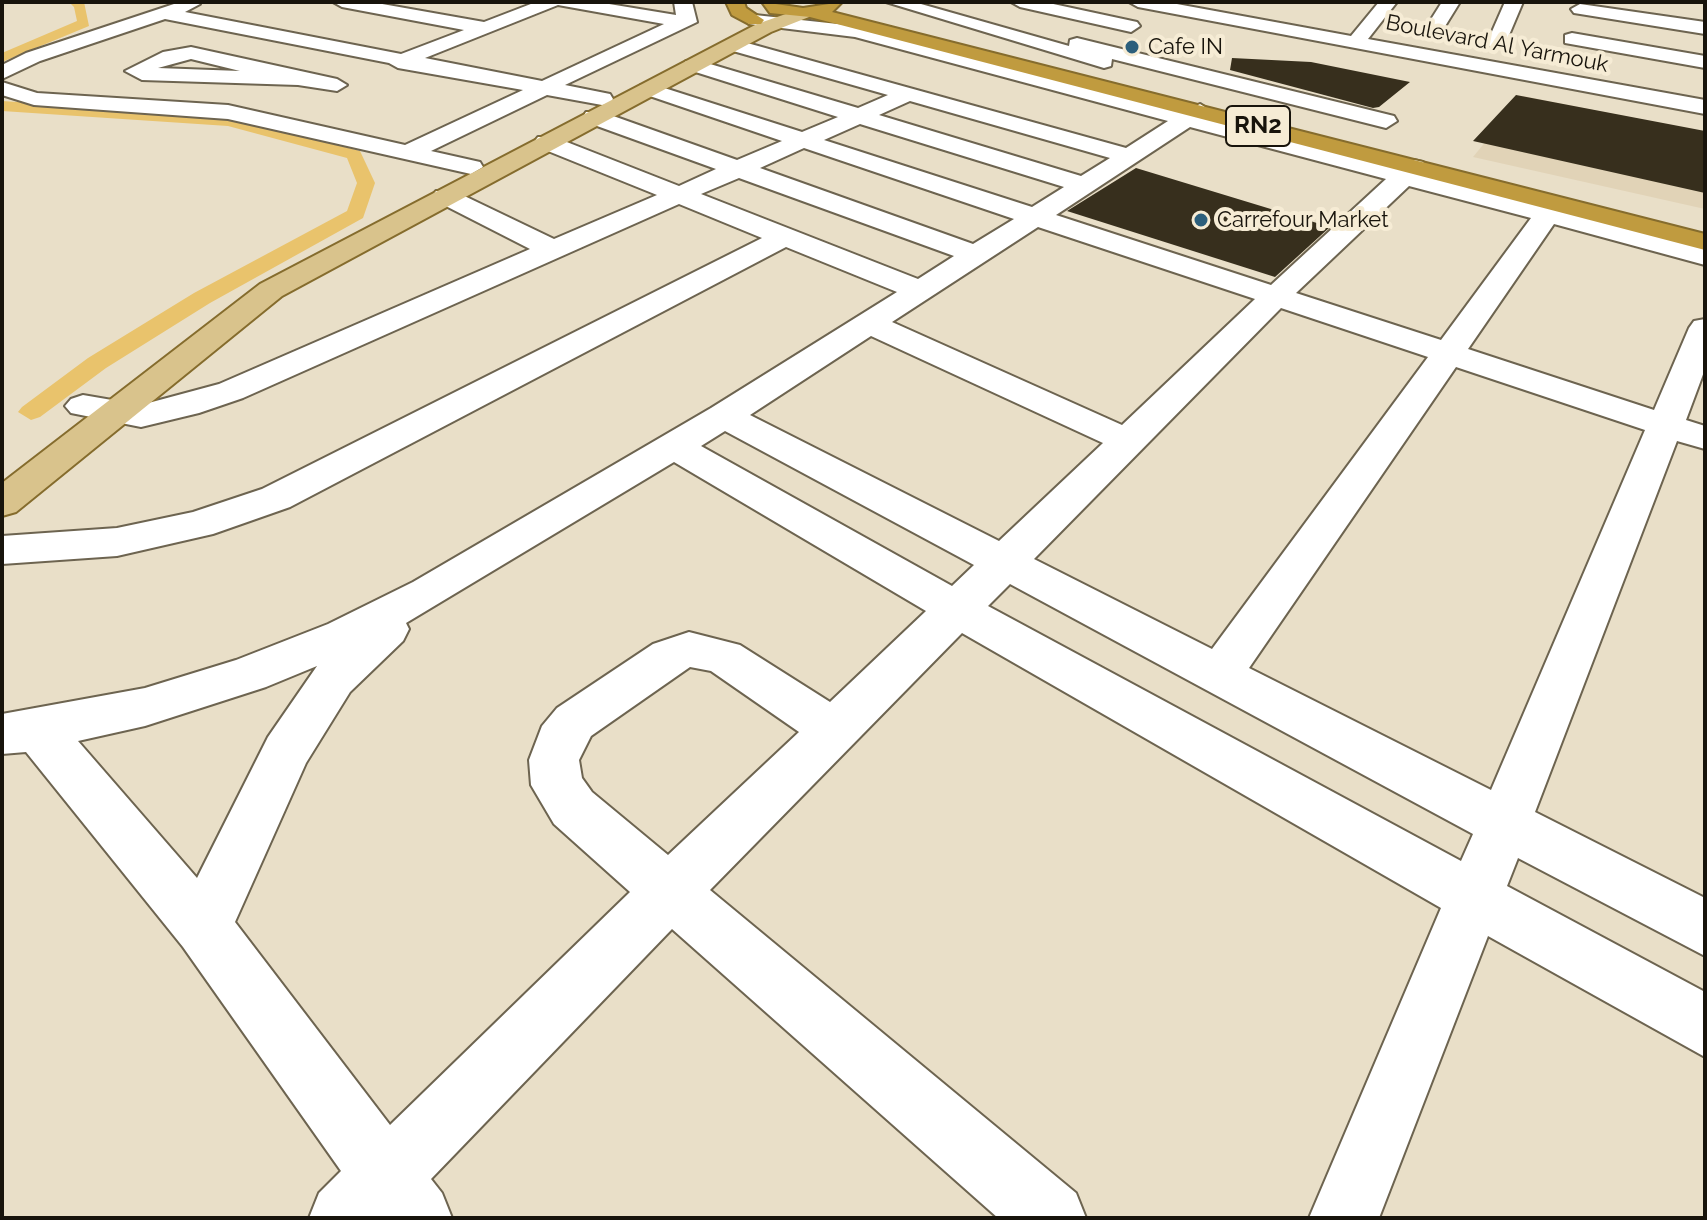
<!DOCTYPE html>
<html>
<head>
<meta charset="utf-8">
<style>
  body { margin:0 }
  #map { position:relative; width:1707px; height:1220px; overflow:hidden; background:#e9dfc8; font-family:Raleway,sans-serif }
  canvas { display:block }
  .frame { position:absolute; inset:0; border:4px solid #18140c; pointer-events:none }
</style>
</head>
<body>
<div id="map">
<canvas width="1707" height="1220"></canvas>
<div class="frame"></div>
</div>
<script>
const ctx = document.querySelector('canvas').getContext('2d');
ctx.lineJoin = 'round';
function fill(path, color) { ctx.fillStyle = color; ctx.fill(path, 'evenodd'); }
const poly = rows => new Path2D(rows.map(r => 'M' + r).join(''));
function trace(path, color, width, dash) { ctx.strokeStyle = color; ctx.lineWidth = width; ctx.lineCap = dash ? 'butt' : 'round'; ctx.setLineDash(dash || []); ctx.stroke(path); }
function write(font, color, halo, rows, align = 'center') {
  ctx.font = font + ' Raleway,sans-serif'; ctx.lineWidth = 8; ctx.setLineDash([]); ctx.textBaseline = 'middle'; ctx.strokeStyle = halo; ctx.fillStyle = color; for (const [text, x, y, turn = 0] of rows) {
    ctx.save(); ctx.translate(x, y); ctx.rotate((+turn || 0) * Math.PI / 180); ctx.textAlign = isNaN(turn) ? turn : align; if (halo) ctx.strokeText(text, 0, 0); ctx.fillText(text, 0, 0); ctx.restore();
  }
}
const built = poly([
  [1523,96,1705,132,1705,209,1473,157]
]);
const canal = poly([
  [69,2,84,2,89,26,2,62,2,53,77,21,74,7,69,2],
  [2,101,229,116,360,151,375,183,363,218,210,303,106,368,40,417,31,420,18,412,22,407,88,358,194,293,347,211,357,183,347,158,228,126,2,111,2,101]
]);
const building = poly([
  [1232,58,1311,62,1410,82,1379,107,1373,108,1230,70],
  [1516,95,1705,131,1705,193,1473,141],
  [1136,168,1330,227,1275,277,1067,211]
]);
const minor = poly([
  [180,2,200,4,185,12,401,54,464,30,342,7,333,2,371,2,484,22,536,2,597,2,676,15,674,2,692,2,697,22,565,85,610,94,613,99,610,104,602,105,547,95,431,151,480,162,483,167,471,174,228,119,34,105,2,95,2,82,37,93,228,105,405,145,523,90,398,68,389,63,165,19,40,61,2,79,2,65,26,53,180,2],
  [558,5,664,24,542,81,425,58,558,5],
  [886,2,914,2,1069,46,1070,40,1077,38,1394,116,1397,121,1386,128,1112,59,1111,66,1104,68,886,2],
  [1011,2,1044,2,1137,22,1140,26,1131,32,1020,7,1011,2],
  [1129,2,1166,2,1351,36,1379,2,1397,2,1368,39,1705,100,1705,114,1138,7,1129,2],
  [1442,2,1460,2,1439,36,1425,36,1423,32,1442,2],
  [1505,2,1523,2,1504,47,1490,47,1487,43,1505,2],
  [1580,4,1705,22,1705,34,1574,13,1571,9,1580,4],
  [755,15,856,26,1184,112,1200,104,1211,111,1205,117,1399,168,1414,160,1423,162,1426,167,1421,173,1705,247,1705,265,1554,224,1468,349,1654,410,1689,328,1694,321,1705,319,1705,369,1686,420,1705,426,1705,449,1677,441,1535,812,1705,898,1705,956,1518,858,1507,886,1705,992,1705,1057,1488,936,1379,1218,1309,1218,1441,908,962,633,710,890,1076,1193,1086,1218,998,1218,672,929,431,1179,442,1193,452,1218,309,1218,319,1193,341,1171,183,947,26,752,2,754,2,714,145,688,236,660,328,624,413,582,711,408,897,292,786,247,290,507,213,534,117,556,2,564,2,536,117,528,193,512,262,489,762,238,679,204,243,398,199,413,141,427,71,413,65,406,71,399,83,395,141,405,219,384,530,249,436,201,432,196,436,191,454,191,554,239,657,195,538,147,534,142,538,137,554,137,679,186,716,169,586,122,583,117,586,112,602,112,737,160,782,141,641,93,637,89,641,85,655,85,802,132,838,117,686,69,683,65,686,61,700,61,858,108,888,95,726,49,723,45,726,41,740,41,1126,148,1168,121,855,37,749,24,746,20,755,15],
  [910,101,1110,158,1081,176,879,115,910,101],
  [860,124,1064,187,1032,207,824,140,860,124],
  [1190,127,1386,179,1271,285,1056,215,1190,127],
  [804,148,1014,219,973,244,760,168,804,148],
  [739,178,954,256,918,279,701,194,739,178],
  [1409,186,1531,218,1441,340,1296,293,1409,186],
  [1038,227,1255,299,1122,425,892,322,1038,227],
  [1281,308,1428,357,1212,649,1034,559,1281,308],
  [871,336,1103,443,999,541,750,415,871,336],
  [1456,367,1645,430,1491,790,1249,668,1456,367],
  [725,431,974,565,952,586,701,446,725,431],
  [674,462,926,611,830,702,740,645,689,632,653,644,557,708,542,726,529,760,531,785,554,824,630,892,390,1125,235,922,306,763,350,692,403,641,409,629,406,623,674,462],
  [1010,584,1473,834,1461,861,988,606,1010,584],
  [317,666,268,737,197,878,78,741,145,726,266,687,317,666],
  [690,667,711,671,799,732,668,855,592,792,582,778,579,760,591,736,690,667],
  [1572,33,1705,56,1705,68,1565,43,1565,35,1572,33],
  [191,47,337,79,347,85,337,91,298,85,142,80,125,71,163,52,191,47],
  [191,59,240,71,158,68,191,59]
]);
const major = poly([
  [803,8,812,13,809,17,771,32,282,296,16,512,2,516,2,483,260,284,757,24,803,8]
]);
const highway = poly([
  [726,2,744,2,746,8,764,20,761,24,749,24,732,15,726,2],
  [762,2,803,8,842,2,832,12,1705,234,1705,250,810,17,770,13,762,2]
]);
const markers = [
  [1132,47,8,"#2c5f7c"],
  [1201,220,8,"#2c5f7c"]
];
const farStreetnames = [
  ["Boulevard Al Yarmouk",1497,44,11]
];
const farPoinames = [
  ["Cafe IN",1148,47],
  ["Carrefour Market",1217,220]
];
const shields = [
  [1258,126,64]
];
const shieldNames = [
  ["RN2",1258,126]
];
fill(built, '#e1d3b7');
fill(canal, '#e9c36c');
fill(building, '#372f1d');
trace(minor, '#6d6450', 4);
trace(major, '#856c2d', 4);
trace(highway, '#856c2d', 4);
fill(minor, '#fff');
fill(major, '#d9c38c');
fill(highway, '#c09b3f');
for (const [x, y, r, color] of markers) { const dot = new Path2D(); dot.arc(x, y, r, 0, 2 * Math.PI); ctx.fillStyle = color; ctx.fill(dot); trace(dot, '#f6ecd5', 3); }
write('22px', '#18140c', '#f6ecd5', farStreetnames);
write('22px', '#18140c', '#f6ecd5', farPoinames, 'left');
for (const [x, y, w] of shields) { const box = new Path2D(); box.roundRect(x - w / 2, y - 20, w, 40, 6); ctx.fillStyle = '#f6ecd5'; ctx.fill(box); trace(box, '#18140c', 2); }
write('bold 24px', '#18140c', null, shieldNames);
</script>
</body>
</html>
